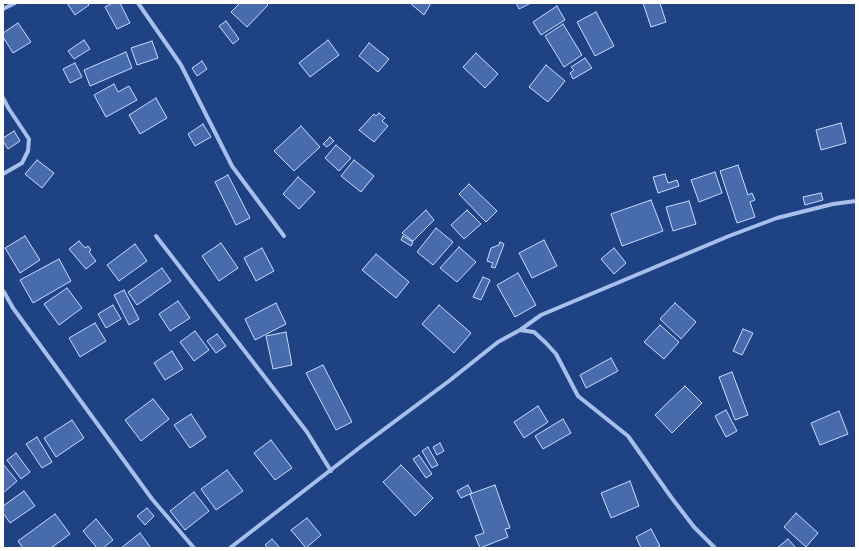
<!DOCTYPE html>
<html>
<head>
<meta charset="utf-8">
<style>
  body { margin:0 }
  #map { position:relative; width:859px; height:551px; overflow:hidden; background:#1f4285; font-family:Quicksand,sans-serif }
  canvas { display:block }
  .frame { position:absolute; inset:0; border:4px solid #fff; pointer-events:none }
</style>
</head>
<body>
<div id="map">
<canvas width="859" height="551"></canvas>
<div class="frame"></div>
</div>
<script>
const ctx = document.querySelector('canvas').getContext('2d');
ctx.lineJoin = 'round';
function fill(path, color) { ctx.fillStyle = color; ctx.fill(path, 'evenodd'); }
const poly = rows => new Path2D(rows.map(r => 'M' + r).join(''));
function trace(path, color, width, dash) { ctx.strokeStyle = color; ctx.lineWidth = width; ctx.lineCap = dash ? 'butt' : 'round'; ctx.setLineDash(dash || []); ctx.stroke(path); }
const building = poly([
  [67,3,87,3,89,5,75,15,67,3],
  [113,3,120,3,130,23,117,29,105,7,113,3],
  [240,3,266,3,268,5,247,27,231,12,240,3],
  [410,3,429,3,430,5,424,15,410,3],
  [516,3,531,3,519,9,516,3],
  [643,3,660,3,666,22,651,27,643,3],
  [557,6,565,20,541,35,533,22,557,6],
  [596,12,614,46,595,56,577,22,596,12],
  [226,21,239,39,233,44,219,26,226,21],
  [18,23,31,42,13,53,3,37,3,33,18,23],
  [563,24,582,55,564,67,545,36,563,24],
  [84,40,90,49,74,59,68,51,84,40],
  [328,40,339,55,310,77,299,63,328,40],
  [152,41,158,58,137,65,131,48,152,41],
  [369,43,389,59,378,72,359,56,369,43],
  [126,52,132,68,90,86,84,70,126,52],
  [476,53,498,74,485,88,463,67,476,53],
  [585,58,592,68,573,79,570,73,574,70,571,67,585,58],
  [202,61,207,69,197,76,192,68,202,61],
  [75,63,82,77,70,83,63,69,75,63],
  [546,65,565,81,548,102,529,87,546,65],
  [114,84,118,92,129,86,137,100,106,117,94,95,114,84],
  [156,98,167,118,140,134,129,115,156,98],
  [379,113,385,118,382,121,388,126,374,142,359,130,374,114,376,116,379,113],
  [841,123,846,143,821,150,816,130,841,123],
  [203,124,211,137,195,146,188,134,203,124],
  [301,126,320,147,294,171,274,151,301,126],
  [14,131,20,141,8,149,3,141,3,138,14,131],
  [330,137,334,141,327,147,323,144,330,137],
  [336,145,351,158,339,171,325,158,336,145],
  [37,160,54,173,42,188,25,174,37,160],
  [354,160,374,176,361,192,341,176,354,160],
  [738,165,748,195,752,193,755,200,750,202,755,217,737,223,720,171,738,165],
  [715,172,722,193,699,202,691,180,715,172],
  [665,174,668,183,677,180,679,186,658,193,653,177,665,174],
  [228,175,250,218,236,225,215,182,228,175],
  [298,177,315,192,299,209,283,194,298,177],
  [469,184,497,211,486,222,459,194,469,184],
  [821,193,823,200,805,205,803,197,821,193],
  [651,200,663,231,622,246,611,214,651,200],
  [689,201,696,224,673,231,666,207,689,201],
  [426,210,434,220,413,241,402,233,426,210],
  [467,210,481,224,464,239,451,225,467,210],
  [436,228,453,242,433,265,417,252,436,228],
  [25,236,40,260,20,273,5,248,25,236],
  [403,236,413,242,411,246,401,240,403,236],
  [544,240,557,266,532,278,519,253,544,240],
  [79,241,85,248,88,246,91,250,89,252,96,261,86,269,69,249,79,241],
  [500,242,504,244,495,268,491,267,493,263,487,261,491,248,499,245,500,242],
  [221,243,238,268,219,281,202,256,221,243],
  [135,244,147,261,119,281,107,265,135,244],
  [459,247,476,262,457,282,440,268,459,247],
  [262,248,274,271,256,281,244,258,262,248],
  [614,248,626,263,614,274,601,259,614,248],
  [376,254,409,282,396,298,362,270,376,254],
  [59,259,71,281,33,303,20,280,59,259],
  [162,268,171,281,137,305,128,292,162,268],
  [518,273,536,305,515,317,497,285,518,273],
  [483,277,490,280,481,300,473,297,483,277],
  [67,288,82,308,59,325,44,304,67,288],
  [124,290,139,319,129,325,114,295,124,290],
  [178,301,190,318,170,331,159,314,178,301],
  [276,303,286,324,255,340,245,319,276,303],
  [675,303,696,322,681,339,660,319,675,303],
  [113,305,121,319,106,328,98,314,113,305],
  [439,305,471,333,454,353,422,324,439,305],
  [95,323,106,341,80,357,69,338,95,323],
  [660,325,679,342,664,359,644,342,660,325],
  [743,329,753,333,742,355,733,351,743,329],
  [195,331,209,350,194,361,180,342,195,331],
  [286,332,292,365,273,369,266,336,286,332],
  [217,334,226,346,216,353,207,341,217,334],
  [172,351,183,369,165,380,154,363,172,351],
  [611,358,618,371,586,388,580,375,611,358],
  [323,365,352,422,336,430,306,373,323,365],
  [732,372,748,415,735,420,719,377,732,372],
  [685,386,702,403,672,433,655,415,685,386],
  [153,399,169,419,141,441,125,420,153,399],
  [538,406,548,422,524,438,514,422,538,406],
  [726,410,737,431,726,437,715,416,726,410],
  [839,411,848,434,820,445,811,423,839,411],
  [191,414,206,437,190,448,174,425,191,414],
  [563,419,571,433,543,449,535,436,563,419],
  [72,420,84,438,56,457,44,438,72,420],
  [37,437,52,462,42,468,26,444,37,437],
  [271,440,292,468,275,480,254,453,271,440],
  [440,443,444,451,437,455,433,447,440,443],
  [428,447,438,465,432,468,422,451,428,447],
  [16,453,30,472,21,479,7,460,16,453],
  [419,455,432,474,426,478,413,459,419,455],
  [3,464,17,481,3,493,3,464],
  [401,465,433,498,415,516,383,482,401,465],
  [227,470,243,491,216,510,201,489,227,470],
  [630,481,639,506,611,518,601,493,630,481],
  [468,485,472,493,461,498,457,491,468,485],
  [495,485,510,528,505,529,508,537,480,548,475,536,484,533,470,494,495,485],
  [24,491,35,506,10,523,3,513,3,506,24,491],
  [194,492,209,511,185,530,170,511,194,492],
  [147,508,154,516,145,525,137,516,147,508],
  [796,513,818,533,806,547,784,527,796,513],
  [55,514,70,534,51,548,23,548,18,541,55,514],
  [307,518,321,535,306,548,291,530,307,518],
  [96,519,113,540,103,548,97,548,83,531,96,519],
  [651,529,660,546,656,548,641,548,636,537,651,529],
  [140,533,151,548,121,548,140,533],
  [272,539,280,548,268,548,265,545,272,539],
  [788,539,796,548,777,548,788,539]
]);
const street = poly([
  [138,3,181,65,232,166,284,236],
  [3,9,15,3],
  [3,98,9,109,29,139,28,151,22,163,3,174],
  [156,236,307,432,331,471],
  [3,291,4,292,13,308,152,499,194,548],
  [520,330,534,332,546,343,556,354,578,396,628,436,671,497,694,527,715,548],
  [230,548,363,445,449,381,498,342,520,330,541,315,729,236,777,218,833,204,856,201]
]);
fill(building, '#476bad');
trace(building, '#cbdbf7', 1);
trace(street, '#a7bfea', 4);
</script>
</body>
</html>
